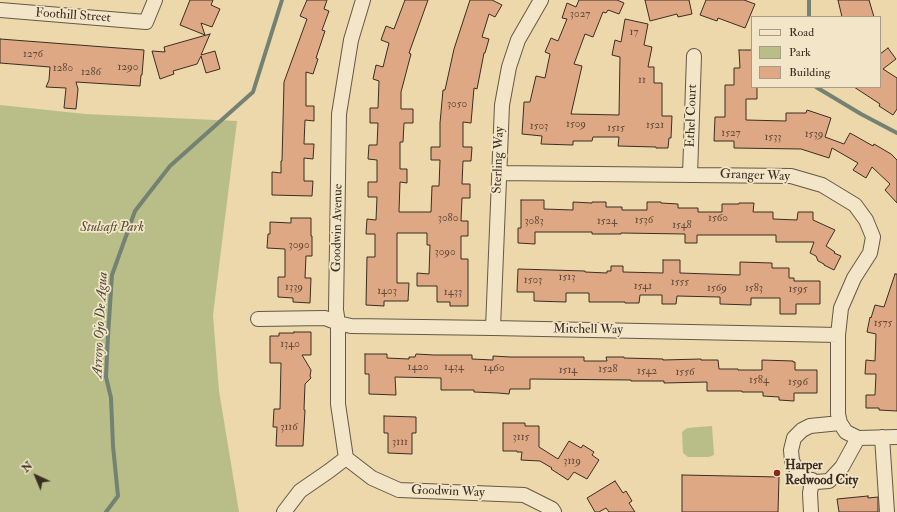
<!DOCTYPE html>
<html>
<head>
<meta charset="utf-8">
<style>
  body { margin:0 }
  #map { position:relative; width:897px; height:512px; overflow:hidden; background:#ecd8ab; font-family:"IM FELL Double Pica",serif }
  canvas { display:block }
  .legend { position:absolute; left:751px; top:16px; width:130px; height:72px; box-sizing:border-box; background:#f3e6c8; border:1px solid #a99c86; margin:0; padding:5px 7px; list-style:none; font-size:12px; color:#3a2e23 }
  .legend li { display:flex; align-items:center; gap:8px; height:20px }
  .legend b { width:20px; border:1px solid #a99c86 }
  .north { position:absolute; left:16px; top:456px; width:40px; height:40px; -webkit-text-stroke:3px #f3e6c8; paint-order:stroke; rotate:316deg; font-size:11px; font-weight:700; line-height:16px; text-align:center; color:#3a2e23 }
  .north::after { content:''; display:block; margin:auto; width:14px; height:18px; background:#3a2e23; clip-path:polygon(50% 0,100% 100%,50% 72%,0 100%) }
</style>
</head>
<body>
<div id="map">
<canvas width="897" height="512"></canvas>
<ul class="legend">
<li><b style="height:5px;background:#f3e6c8"></b>Road</li>
<li><b style="height:11px;background:#b9be88"></b>Park</li>
<li><b style="height:11px;background:#dfa884"></b>Building</li>
</ul>
<div class="north">N</div>
</div>
<script>
const ctx = document.querySelector('canvas').getContext('2d');
ctx.lineJoin = 'round';
function fill(path, color) { ctx.fillStyle = color; ctx.fill(path, 'evenodd'); }
const poly = rows => new Path2D(rows.map(r => 'M' + r).join(''));
function trace(path, color, width, dash) { ctx.strokeStyle = color; ctx.lineWidth = width; ctx.lineCap = dash ? 'butt' : 'round'; ctx.setLineDash(dash || []); ctx.stroke(path); }
function write(font, color, halo, rows, align = 'center') {
  ctx.font = font + ' "IM FELL Double Pica",serif'; ctx.lineWidth = 3.5; ctx.setLineDash([]); ctx.textBaseline = 'middle'; ctx.strokeStyle = halo; ctx.fillStyle = color; for (const [text, x, y, turn = 0] of rows) {
    ctx.save(); ctx.translate(x, y); ctx.rotate((+turn || 0) * Math.PI / 180); ctx.textAlign = isNaN(turn) ? turn : align; if (halo) ctx.strokeText(text, 0, 0); ctx.fillText(text, 0, 0); ctx.restore();
  }
}
const green = poly([
  [0,105,85,114,237,121,213,315,219,391,239,512,0,512],
  [712,426,714,455,709,457,688,457,683,453,682,432,687,428]
]);
const stream = poly([
  [809,0,809,17],
  [816,87,861,114,897,133],
  [106,512,118,496,113,446,111,398,106,377,108,336,112,275,135,211,170,166,253,92,282,0]
]);
const building = poly([
  [190,0,213,0,211,5,220,9,212,27,201,23,205,35,180,25,190,0],
  [307,0,327,0,324,9,329,11,322,30,325,31,316,58,318,59,313,74,306,72,306,106,314,106,314,121,305,120,304,144,314,144,313,159,304,158,304,181,313,181,312,196,272,195,272,172,281,173,281,161,282,161,284,82,307,19,300,16,307,0],
  [405,0,428,0,409,53,411,54,401,92,401,109,413,109,413,123,404,123,403,142,400,142,400,169,407,169,407,183,400,182,399,212,431,212,432,186,439,186,440,160,431,160,431,147,440,147,440,123,443,90,445,90,454,49,470,0,492,0,502,5,495,17,489,14,482,37,489,39,485,53,484,53,477,89,474,88,471,123,463,122,463,147,472,147,471,161,463,161,462,184,470,184,470,198,462,198,461,221,468,221,468,236,461,236,461,259,468,259,468,306,450,306,450,302,437,302,437,286,417,286,417,273,429,274,430,245,427,245,427,233,397,233,397,283,409,283,408,301,384,301,384,306,366,305,367,257,375,257,375,234,366,234,367,219,376,220,377,197,368,197,368,182,377,182,377,160,368,159,369,145,377,145,378,123,370,123,370,108,378,108,379,81,373,79,376,65,383,67,389,43,381,40,386,26,394,29,405,0],
  [579,0,617,0,624,3,619,14,608,10,606,13,603,12,593,37,585,34,574,64,582,66,571,114,619,115,620,57,612,55,615,40,621,42,625,19,648,24,644,45,652,47,648,67,654,67,654,83,662,83,662,116,672,116,671,138,669,138,668,148,656,148,656,147,618,146,619,137,593,137,592,141,573,141,573,145,541,144,542,136,522,134,524,102,530,102,536,76,545,78,550,54,545,52,551,38,558,41,567,19,562,18,567,3,576,7,579,0],
  [645,0,689,0,692,14,678,17,677,14,650,21,645,0],
  [706,0,744,0,755,4,745,28,718,18,717,21,700,15,706,0],
  [838,0,869,0,874,17,842,17,838,0],
  [210,34,201,55,215,51,220,69,206,73,201,56,197,64,173,71,174,74,160,79,152,51,165,52,164,47,210,34],
  [0,39,144,50,142,75,141,75,140,86,76,82,78,89,76,109,64,108,66,88,46,87,49,80,50,67,0,63,0,39],
  [888,48,896,59,883,69,897,78,897,109,893,115,879,106,880,104,854,87,880,87,880,54,888,48],
  [739,50,752,50,752,87,757,87,757,99,746,99,746,120,786,121,786,113,806,113,807,110,831,118,825,137,844,144,850,133,873,146,874,144,891,154,897,160,897,203,885,190,890,184,872,167,866,178,853,170,858,163,832,148,829,158,801,149,734,148,734,141,714,141,715,117,725,117,725,85,734,85,734,68,740,68,739,50],
  [521,200,544,200,544,209,573,210,573,202,592,203,592,202,606,202,606,207,622,207,622,210,647,210,647,202,661,202,661,203,678,204,678,208,698,208,698,212,722,212,722,204,739,204,739,203,754,203,753,212,773,212,773,219,797,220,798,212,813,212,813,220,835,230,826,246,835,252,834,253,841,256,834,270,824,265,824,264,818,261,816,256,810,253,814,242,776,242,776,235,697,235,697,243,685,243,685,234,621,233,621,234,592,234,592,232,535,232,535,244,518,243,518,228,521,228,521,200],
  [291,218,311,218,311,236,312,236,312,256,306,256,305,278,311,278,310,303,293,302,293,298,278,297,278,277,285,277,285,249,267,248,268,234,270,234,270,222,291,223,291,218],
  [663,260,680,260,680,273,740,275,740,262,772,263,772,268,789,268,789,278,794,278,794,281,820,281,820,304,796,304,796,314,780,314,780,298,751,298,751,305,720,304,720,297,677,296,676,304,662,304,662,295,640,295,639,303,625,303,625,302,589,302,589,293,566,293,566,302,534,301,534,292,517,292,518,269,585,271,585,272,607,273,607,271,611,271,611,266,623,266,623,272,663,273,663,260],
  [895,274,897,274,897,411,879,410,879,408,866,408,866,395,875,395,876,374,865,374,866,360,875,361,876,334,867,332,870,317,871,318,875,305,884,307,895,274],
  [294,332,311,332,311,355,302,355,311,370,310,376,311,378,305,384,304,410,305,410,303,446,276,446,277,427,273,427,274,409,280,409,281,363,270,363,270,336,279,336,279,333,294,333,294,332],
  [365,354,387,354,387,358,409,359,409,357,415,357,416,354,434,355,472,355,472,359,493,360,493,356,510,357,584,357,584,361,607,361,606,357,624,357,624,358,663,359,663,360,701,359,701,360,718,360,719,369,738,369,738,370,762,370,762,360,793,361,793,362,795,362,795,370,817,370,817,393,794,393,794,401,779,400,779,397,763,396,763,392,742,392,742,391,707,391,707,382,664,383,664,381,631,381,631,380,530,379,530,389,510,389,509,394,498,393,474,392,474,390,441,390,441,378,395,377,396,395,369,394,369,374,365,374,365,354],
  [384,416,416,417,416,433,412,433,412,454,388,453,388,433,384,433,384,416],
  [503,423,525,423,525,426,539,426,539,447,558,459,569,441,581,448,583,445,594,452,592,455,599,460,587,479,574,472,568,480,551,469,552,468,540,461,521,460,522,452,517,452,517,451,503,451,503,423],
  [682,475,779,477,778,512,682,512,682,475],
  [615,481,623,493,626,491,632,501,629,503,635,512,609,512,606,508,599,512,595,512,587,498,615,481],
  [868,496,868,498,878,497,878,512,839,512,837,499,868,496]
]);
const minor = poly([
  [0,10,146,22,155,0],
  [499,173,791,176,822,185,855,205,866,220,873,237,870,253,854,278,841,308,838,335,838,414,840,423,846,432,858,438,897,437],
  [690,175,694,56],
  [258,319,325,318,338,323,351,326,493,328,838,335],
  [493,328,502,105,509,67,518,40,541,0],
  [840,423,810,426,802,430,794,438,791,450,792,461,797,470,805,478,816,482,829,481,842,467,858,438],
  [882,437,887,512],
  [346,458,338,404,338,323,336,310,339,114,351,40,363,0],
  [346,458,372,478,399,490,524,495,552,509,554,512],
  [284,512,300,491,329,471,346,458],
  [811,512,810,493,812,480]
]);
const markers = [
  [777,473,4,"#8f2418"]
];
const numberNames = [
  ["3027",580,15],
  ["17",634,33],
  ["1276",33,55],
  ["1290",128,68],
  ["1280",63,69],
  ["1286",91,73],
  ["11",642,81],
  ["3050",457,105],
  ["1509",576,125],
  ["1521",655,126],
  ["1503",539,127],
  ["1515",616,129],
  ["1527",731,134],
  ["1539",814,135],
  ["1533",773,138],
  ["3080",448,219],
  ["1560",718,219],
  ["1536",644,221],
  ["3083",534,222],
  ["1524",607,222],
  ["1548",682,226],
  ["3090",299,246],
  ["3090",445,253],
  ["1513",567,278],
  ["1503",533,281],
  ["1555",680,283],
  ["1541",643,287],
  ["1339",294,288],
  ["1569",717,289],
  ["1583",754,289],
  ["1595",798,290],
  ["1403",387,292],
  ["1433",453,293],
  ["1575",883,324],
  ["1340",290,345],
  ["1420",418,368],
  ["1434",454,368],
  ["1460",494,369],
  ["1528",608,370],
  ["1514",568,371],
  ["1542",647,372],
  ["1556",685,373],
  ["1584",759,381],
  ["1596",798,383],
  ["3116",289,428],
  ["3115",521,438],
  ["3111",400,443],
  ["3119",572,462]
];
const streetNames = [
  ["Foothill Street",73,16,4],
  ["Ethel Court",692,116,-88],
  ["Sterling Way",499,160,-88],
  ["Granger Way",755,176,2],
  ["Goodwin Avenue",338,228,-89],
  ["Mitchell Way",588,330,1],
  ["Goodwin Way",448,492,2]
];
const parkNames = [
  ["Stulsaft Park",112,228]
];
const poiNames = [
  ["Harper",785,466],
  ["Redwood City",785,481]
];
const waterNames = [
  ["Arroyo Ojo De Agua",101,325,-87]
];
fill(green, '#b9be88');
trace(stream, '#738273', 4);
fill(building, '#dfa884');
trace(building, '#3a2e23', 1);
trace(minor, '#665845', 16);
trace(minor, '#f3e6c8', 14);
for (const [x, y, r, color] of markers) { const dot = new Path2D(); dot.arc(x, y, r, 0, 2 * Math.PI); ctx.fillStyle = color; ctx.fill(dot); trace(dot, '#f3e6c8', 1.5); }
write('11px', '#634c3b', null, numberNames);
write('13px', '#3a2e23', '#f3e6c8', streetNames);
write('italic 13px', '#534b37', '#f3e6c8', parkNames);
write('bold 13px', '#3a2e23', '#f3e6c8', poiNames, 'left');
write('italic 14px', '#4d4a3e', '#f3e6c8', waterNames);
</script>
</body>
</html>
